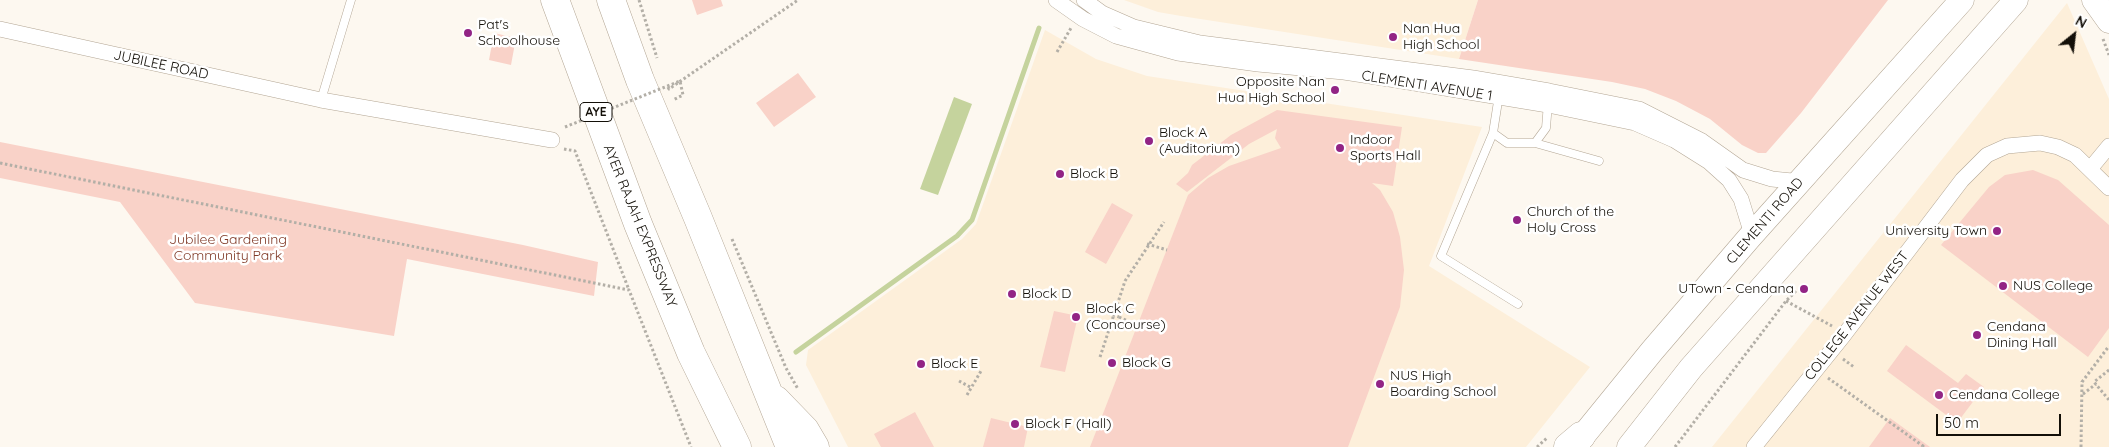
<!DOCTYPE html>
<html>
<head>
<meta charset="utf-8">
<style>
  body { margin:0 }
  #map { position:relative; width:2109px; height:447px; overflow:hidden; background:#fdf8f0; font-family:Quicksand,sans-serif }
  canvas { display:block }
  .north { position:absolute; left:2049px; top:10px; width:50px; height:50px; -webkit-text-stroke:4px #fff; paint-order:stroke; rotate:29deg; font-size:14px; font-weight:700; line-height:20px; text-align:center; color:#130f08 }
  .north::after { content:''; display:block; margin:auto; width:18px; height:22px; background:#130f08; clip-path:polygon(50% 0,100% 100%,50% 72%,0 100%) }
  .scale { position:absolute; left:1936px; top:414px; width:125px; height:22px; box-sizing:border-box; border:2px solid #130f08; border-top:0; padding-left:6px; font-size:15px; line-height:18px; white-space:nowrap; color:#130f08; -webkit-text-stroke:4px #fff; paint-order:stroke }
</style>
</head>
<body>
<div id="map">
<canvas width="2109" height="447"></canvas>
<div class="north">N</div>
<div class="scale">50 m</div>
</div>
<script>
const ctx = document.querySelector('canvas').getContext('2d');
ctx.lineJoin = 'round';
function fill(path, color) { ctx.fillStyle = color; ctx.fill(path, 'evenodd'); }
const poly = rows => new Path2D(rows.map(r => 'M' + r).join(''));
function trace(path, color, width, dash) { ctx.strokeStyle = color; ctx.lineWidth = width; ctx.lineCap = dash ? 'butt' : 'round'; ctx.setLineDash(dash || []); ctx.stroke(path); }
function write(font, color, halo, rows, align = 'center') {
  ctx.font = font + ' Quicksand,sans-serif'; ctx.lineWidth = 5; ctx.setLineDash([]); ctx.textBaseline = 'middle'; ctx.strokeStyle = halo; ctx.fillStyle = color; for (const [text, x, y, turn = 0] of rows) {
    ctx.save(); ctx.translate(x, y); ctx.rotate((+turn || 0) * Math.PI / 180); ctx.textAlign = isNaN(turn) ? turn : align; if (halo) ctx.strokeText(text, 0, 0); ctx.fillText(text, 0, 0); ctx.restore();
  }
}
const built = poly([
  [1124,0,1478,0,1459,59,1181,16,1158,12],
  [2067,3,2109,99,2109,447,1712,447],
  [1045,30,1096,59,1147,76,1482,127,1429,266,1590,367,1526,447,848,447,806,365,808,350,962,239,976,224]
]);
const green = poly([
  [692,0,721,0,723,6,697,15],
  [1478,0,1888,0,1801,113,1766,153,1758,153,1742,145,1710,119,1676,101,1645,89,1612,82,1459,59],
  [494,33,516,38,511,65,489,60],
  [798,73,816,97,774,127,756,103],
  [1277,110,1402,127,1393,186,1372,183,1380,190,1393,212,1400,237,1404,270,1400,307,1348,447,1090,447,1188,195,1208,178,1229,166,1281,148,1275,138,1277,129,1249,144,1187,192,1176,184,1188,173,1192,165,1231,135],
  [0,142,523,245,598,262,594,296,407,259,394,336,195,303,120,202,0,178],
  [2033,170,2058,180,2109,225,2109,328,2088,357,1941,245,1989,187,2005,175],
  [1112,203,1133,215,1106,264,1085,252],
  [1054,311,1078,316,1065,372,1040,367],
  [1906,345,1958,383,1966,374,1984,387,1957,423,1887,371],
  [915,412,934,447,881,447,874,434],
  [991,418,1028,427,1024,447,983,447],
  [1890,418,1930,447,1869,447]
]);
const water = poly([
  [954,97,972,104,938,195,920,189]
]);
const stream = poly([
  [796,352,957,236,972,220,1039,28]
]);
const path = poly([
  [639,0,657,58],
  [2103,39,2109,55],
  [1057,52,1071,28],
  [668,87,669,89,798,0],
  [564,149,575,151,629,290],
  [0,163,629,290,691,447],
  [732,239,786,368,798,389],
  [1147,244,1167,250],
  [1786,301,1832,326],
  [1119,317,1137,325],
  [1100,357,1125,281,1164,222],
  [1843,359,1854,367],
  [2109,370,2094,382,2109,400],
  [1828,378,1923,446,1922,447],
  [959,381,972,388],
  [2083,394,2096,384],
  [967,395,981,371],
  [1537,447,1548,437],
  [1675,447,1786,301,1797,290],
  [2081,447,2082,382,2109,346]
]);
const lane = poly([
  [1499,95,1493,133,1507,143,1535,143,1546,128,1548,103],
  [321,100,351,0],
  [1493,133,1441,256,1518,304],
  [1535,143,1599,161]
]);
const street = poly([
  [1056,0,1083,19,1116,36,1178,53,1258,64,1344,72,1396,80,1548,105,1635,123,1674,140,1709,162,1729,180,1741,199,1750,228,1749,238],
  [1084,0,1102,13,1134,27,1200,43,1473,78,1549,91,1639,109,1702,141,1743,170,1772,179,1792,181,1803,177],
  [0,29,321,100,552,140],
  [2090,169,2109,146],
  [1754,447,1844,335,1962,180,1987,155,2007,146,2040,143,2058,147,2075,155,2109,188]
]);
const primary = poly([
  [2094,0,2109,21],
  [1574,447,1652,351,1749,238,1962,0],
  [1629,447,1691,368,2016,0]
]);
const highway = poly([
  [555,0,638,224,691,353,737,447],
  [611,0,640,80,698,218,790,447],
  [776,400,805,430,815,447],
  [1568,447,1581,436]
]);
const pathBridge = poly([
  [565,127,680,81,683,95,673,100],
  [1108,313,1119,317]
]);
const markers = [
  [468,33,5,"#922485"],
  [1393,37,5,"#922485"],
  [1335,90,5,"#922485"],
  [1149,141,5,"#922485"],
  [1340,148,5,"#922485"],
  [1060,174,5,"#922485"],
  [1517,220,5,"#922485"],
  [1997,231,5,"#922485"],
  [2003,286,5,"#922485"],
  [1804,289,5,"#922485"],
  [1012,294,5,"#922485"],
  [1076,317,5,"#922485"],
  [1977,335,5,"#922485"],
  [1112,363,5,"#922485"],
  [921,364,5,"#922485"],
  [1380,384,5,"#922485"],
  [1939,395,5,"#922485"],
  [1015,424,5,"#922485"]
];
const shields = [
  [596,112,32]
];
const shieldNames = [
  ["AYE",596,112]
];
const poiNames = [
  ["Pat's",478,25],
  ["Schoolhouse",478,41],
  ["Nan Hua",1403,29],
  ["High School",1403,45],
  ["Opposite Nan",1325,82,"right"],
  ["Hua High School",1325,98,"right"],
  ["Block A",1159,133],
  ["(Auditorium)",1159,149],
  ["Indoor",1350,140],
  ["Sports Hall",1350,156],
  ["Block B",1070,174],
  ["Church of the",1527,212],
  ["Holy Cross",1527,228],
  ["University Town",1987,231,"right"],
  ["NUS College",2013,286],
  ["UTown - Cendana",1794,289,"right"],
  ["Block D",1022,294],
  ["Block C",1086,309],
  ["(Concourse)",1086,325],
  ["Cendana",1987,327],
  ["Dining Hall",1987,343],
  ["Block G",1122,363],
  ["Block E",931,364],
  ["NUS High",1390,376],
  ["Boarding School",1390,392],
  ["Cendana College",1949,395],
  ["Block F (Hall)",1025,424]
];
const streetNames = [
  ["JUBILEE ROAD",161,65,12],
  ["CLEMENTI AVENUE 1",1427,86,9],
  ["CLEMENTI ROAD",1765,221,-49],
  ["AYER RAJAH EXPRESSWAY",640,226,68],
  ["COLLEGE AVENUE WEST",1857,316,-52]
];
const parkNames = [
  ["Jubilee Gardening",228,240],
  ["Community Park",228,256]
];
fill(built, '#fdefda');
fill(green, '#f9d2c8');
fill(water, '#c5d39d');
trace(stream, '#c5d39d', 5);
trace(lane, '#b3a694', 9);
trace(street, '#b3a694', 16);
trace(primary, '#b3a694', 25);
trace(highway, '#b3a694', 29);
trace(path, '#b3afa7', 3, [2.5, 2.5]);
trace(lane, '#fff', 8);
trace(street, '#fff', 15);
trace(primary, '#fff', 24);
trace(highway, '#fff', 28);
trace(pathBridge, '#b3afa7', 3, [2.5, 2.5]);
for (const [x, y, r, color] of markers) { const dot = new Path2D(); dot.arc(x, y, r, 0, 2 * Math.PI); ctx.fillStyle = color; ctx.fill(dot); trace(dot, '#fff', 2); }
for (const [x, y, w] of shields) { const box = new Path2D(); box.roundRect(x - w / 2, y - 9.5, w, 19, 4); ctx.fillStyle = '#fff'; ctx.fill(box); trace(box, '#130f08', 1); }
write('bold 12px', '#130f08', null, shieldNames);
write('14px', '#130f08', '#fff', poiNames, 'left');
write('14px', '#130f08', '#fff', streetNames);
write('14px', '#813b28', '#fff', parkNames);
</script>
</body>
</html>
